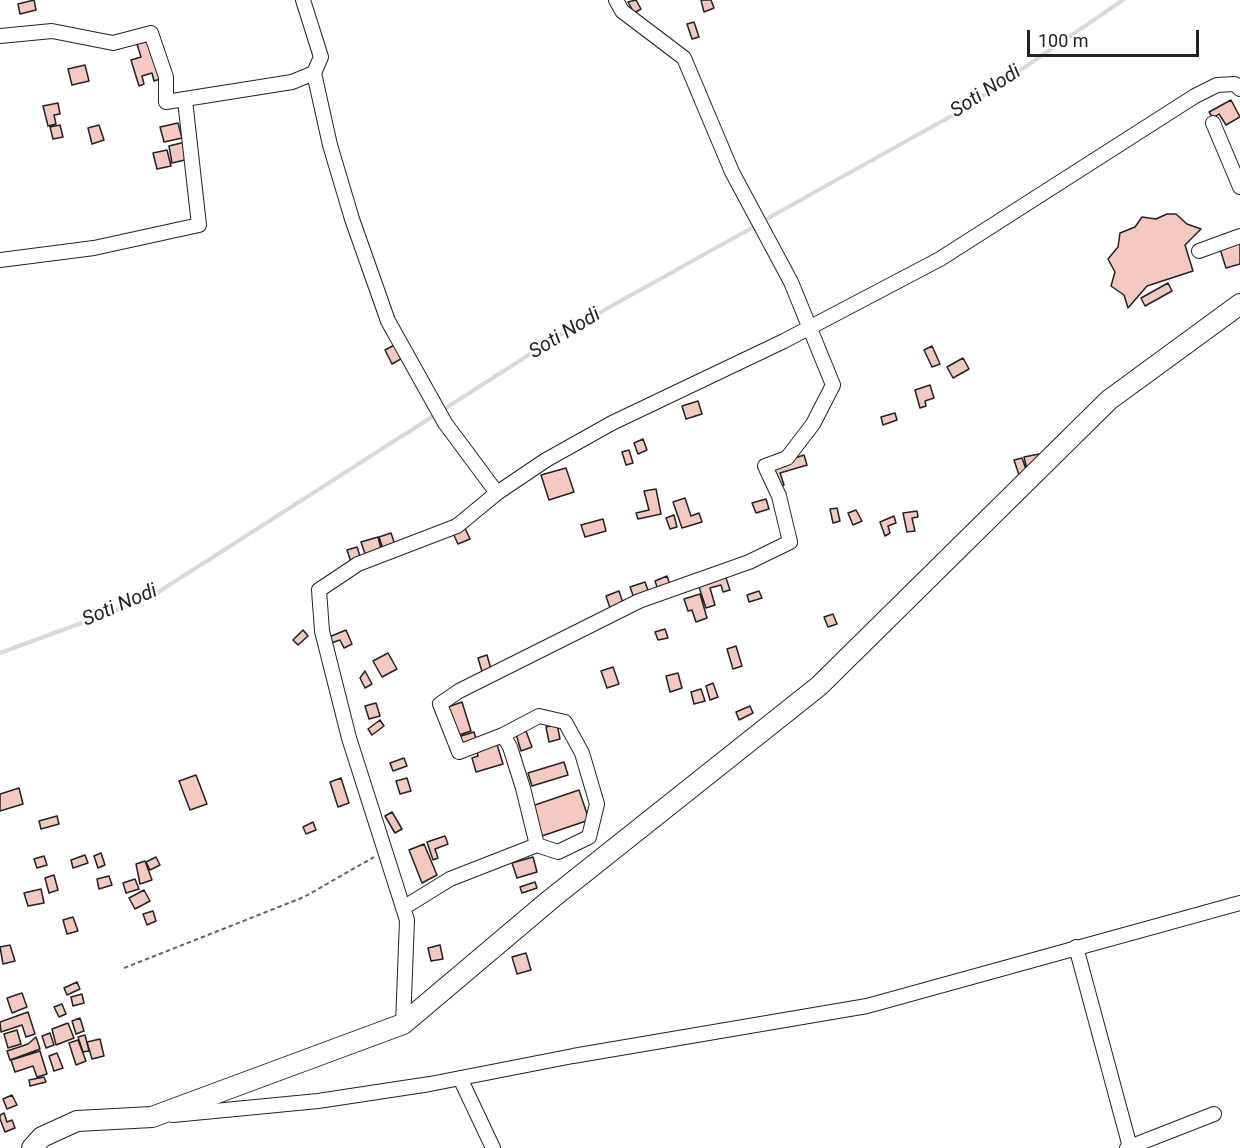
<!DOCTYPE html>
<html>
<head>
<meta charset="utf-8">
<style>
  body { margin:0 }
  #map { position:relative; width:1240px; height:1148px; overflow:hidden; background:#fff; font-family:Roboto,sans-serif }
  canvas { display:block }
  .scale { position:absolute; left:1027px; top:30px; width:172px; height:27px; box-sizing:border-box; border:3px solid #222; border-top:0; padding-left:8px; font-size:18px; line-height:21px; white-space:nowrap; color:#222; -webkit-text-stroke:4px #fff; paint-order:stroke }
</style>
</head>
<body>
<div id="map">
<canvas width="1240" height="1148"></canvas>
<div class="scale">100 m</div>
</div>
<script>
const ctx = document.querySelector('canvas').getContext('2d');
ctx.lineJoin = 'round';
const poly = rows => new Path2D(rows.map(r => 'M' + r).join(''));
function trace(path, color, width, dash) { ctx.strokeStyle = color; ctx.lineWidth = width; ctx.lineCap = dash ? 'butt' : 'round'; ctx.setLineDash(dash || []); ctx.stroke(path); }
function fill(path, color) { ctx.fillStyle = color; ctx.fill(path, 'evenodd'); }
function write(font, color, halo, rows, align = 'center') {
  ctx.font = font + ' Roboto,sans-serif'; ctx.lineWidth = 4.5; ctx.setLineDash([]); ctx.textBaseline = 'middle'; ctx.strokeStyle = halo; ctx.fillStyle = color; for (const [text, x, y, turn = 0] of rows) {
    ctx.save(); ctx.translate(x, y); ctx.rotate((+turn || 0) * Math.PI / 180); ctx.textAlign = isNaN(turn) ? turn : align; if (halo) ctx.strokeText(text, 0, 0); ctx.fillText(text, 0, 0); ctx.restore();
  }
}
const stream = poly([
  [763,221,962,110,1123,0],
  [0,653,149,598,563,333,757,225]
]);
const building = poly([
  [34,0,36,10,20,14,18,4,34,0],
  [636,0,641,9,634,13,628,2,636,0],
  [701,0,711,0,714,8,704,12,701,0],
  [694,22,699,37,692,39,687,24,694,22],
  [149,41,160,79,154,81,152,73,142,76,144,84,139,86,131,60,141,57,137,44,149,41],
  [85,65,89,81,72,85,68,69,85,65],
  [1231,100,1240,117,1226,125,1219,114,1213,118,1209,112,1231,100],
  [58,103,60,114,54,115,56,124,48,126,43,106,58,103],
  [178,123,182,138,164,142,160,127,178,123],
  [60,125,63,137,53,139,50,127,60,125],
  [99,125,104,140,92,144,88,128,99,125],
  [185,142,189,159,172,163,169,146,185,142],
  [167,150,171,166,157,169,153,153,167,150],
  [1167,214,1176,214,1187,224,1201,229,1185,245,1193,271,1147,286,1128,308,1124,295,1111,286,1115,272,1108,259,1118,247,1120,233,1135,227,1142,217,1156,219,1167,214],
  [1240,243,1240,264,1226,268,1220,249,1240,243],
  [1168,283,1172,291,1145,306,1141,298,1168,283],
  [398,343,406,356,392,364,385,350,398,343],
  [932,346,940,364,932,367,924,350,932,346],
  [963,358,969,369,953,378,947,367,963,358],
  [930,385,934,398,925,401,926,406,920,408,915,390,930,385],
  [698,401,702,414,686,419,682,406,698,401],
  [895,413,897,420,883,425,881,417,895,413],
  [643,439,647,450,638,454,634,443,643,439],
  [629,450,633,463,626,465,622,452,629,450],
  [1039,454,1042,466,1027,469,1024,457,1039,454],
  [804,455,807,465,780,473,784,485,778,487,771,466,804,455],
  [1022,458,1028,475,1020,478,1014,460,1022,458],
  [566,468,574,492,549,500,541,475,566,468],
  [656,489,661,514,638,519,636,513,649,510,644,491,656,489],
  [685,498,691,516,699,513,702,522,682,528,673,502,685,498],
  [766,499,769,509,756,513,752,503,766,499],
  [837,508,840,521,833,523,830,509,837,508],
  [856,510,862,521,853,525,848,513,856,510],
  [917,511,918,517,912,518,915,531,907,532,903,513,917,511],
  [674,515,677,527,670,529,666,518,674,515],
  [894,516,896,523,888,526,890,533,885,536,880,522,894,516],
  [603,519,606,531,585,537,581,525,603,519],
  [464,526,470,539,458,544,452,531,464,526],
  [391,533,396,548,384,552,379,537,391,533],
  [378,537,381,549,365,554,361,542,378,537],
  [357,547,362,562,352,565,347,550,357,547],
  [724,572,730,590,723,592,721,585,710,588,715,605,706,608,697,581,724,572],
  [667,576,670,585,658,590,655,581,667,576],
  [645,582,649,593,634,598,630,587,645,582],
  [619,591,623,603,610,608,606,596,619,591],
  [759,591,762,598,749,602,747,595,759,591],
  [700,594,707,618,696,622,692,610,688,611,684,599,700,594],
  [833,614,837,624,828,627,824,617,833,614],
  [665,629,668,638,658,640,655,632,665,629],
  [303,630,308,636,298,645,293,640,303,630],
  [346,630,352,644,344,648,340,640,331,643,329,637,346,630],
  [736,646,742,666,733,669,727,649,736,646],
  [388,653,397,669,382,677,373,661,388,653],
  [487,655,492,673,483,675,478,658,487,655],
  [613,667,619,684,607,688,601,671,613,667],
  [365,671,372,684,365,688,360,678,365,671],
  [678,673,682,688,670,692,666,676,678,673],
  [713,683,718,697,710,700,706,686,713,683],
  [701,689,705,701,694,704,691,692,701,689],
  [462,702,471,731,456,736,448,707,462,702],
  [376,703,380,716,369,719,365,706,376,703],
  [750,706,753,713,739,720,736,712,750,706],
  [380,720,384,726,372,735,368,729,380,720],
  [557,724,560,739,549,742,546,727,557,724],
  [526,731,532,747,521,751,516,734,526,731],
  [474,732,477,742,461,747,458,737,474,732],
  [496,741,503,764,476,772,472,758,478,756,476,747,496,741],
  [404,758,407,766,393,771,390,763,404,758],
  [564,762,568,775,532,786,528,773,564,762],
  [196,775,207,804,190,810,179,781,196,775],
  [341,778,349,803,338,807,330,782,341,778],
  [407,778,411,791,400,794,396,781,407,778],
  [19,788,23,804,0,811,0,794,19,788],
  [579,790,589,820,539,837,529,807,579,790],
  [392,812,402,829,395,833,385,816,392,812],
  [57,816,59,824,41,829,39,821,57,816],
  [313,822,316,830,306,834,303,827,313,822],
  [445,836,448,844,435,849,438,858,433,860,427,842,445,836],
  [424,844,437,875,422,883,409,850,424,844],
  [101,853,105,865,98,868,94,856,101,853],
  [85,855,88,863,73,868,71,860,85,855],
  [44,856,47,865,37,868,34,859,44,856],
  [156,857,160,865,150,870,146,862,156,857],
  [533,857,537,872,517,878,512,863,533,857],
  [145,861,152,880,140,884,136,864,145,861],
  [54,875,58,890,49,893,45,878,54,875],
  [109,876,112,885,99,889,97,879,109,876],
  [135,879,139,889,126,893,123,883,135,879],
  [535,882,537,888,522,893,520,887,535,882],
  [41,889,44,903,28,906,24,893,41,889],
  [144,890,150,901,135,909,129,898,144,890],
  [153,911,156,921,147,925,143,914,153,911],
  [73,917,78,931,67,934,63,920,73,917],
  [10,945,15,961,3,964,0,947,10,945],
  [440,945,443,959,431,961,428,948,440,945],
  [526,953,531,970,517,974,512,957,526,953],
  [77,982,80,989,67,995,64,988,77,982],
  [22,993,27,1007,12,1013,7,998,22,993],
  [82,994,84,1003,73,1006,71,997,82,994],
  [62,1004,66,1014,59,1017,54,1007,62,1004],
  [28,1012,35,1034,26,1037,22,1025,1,1032,0,1022,28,1012],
  [80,1018,84,1031,76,1034,72,1021,80,1018],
  [68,1023,74,1038,56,1045,52,1029,68,1023],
  [17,1030,21,1044,8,1048,4,1034,17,1030],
  [50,1033,54,1045,46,1048,42,1036,50,1033],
  [85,1035,89,1051,83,1052,78,1037,85,1035],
  [36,1037,40,1049,10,1060,7,1051,28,1044,36,1037],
  [100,1039,104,1056,92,1059,87,1042,100,1039],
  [78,1040,86,1061,76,1065,69,1043,78,1040],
  [40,1051,47,1074,37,1077,33,1066,15,1072,11,1060,40,1051],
  [57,1053,63,1068,54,1071,49,1056,57,1053],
  [44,1077,46,1082,30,1086,29,1080,44,1077],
  [12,1095,17,1105,7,1109,3,1099,12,1095],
  [4,1113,7,1122,12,1120,15,1128,5,1132,0,1119,0,1115,4,1113]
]);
const path = poly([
  [124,968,304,897,374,857]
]);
const minor = poly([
  [0,36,52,31,113,43,151,33,166,77,166,102,292,82,314,73,321,57,303,0],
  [314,73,330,145,352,219,388,321,445,423,497,493,546,460,612,423,784,341,940,259,1195,96,1217,85,1235,84,1240,89],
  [1213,123,1240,187],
  [1199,251,1240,236],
  [0,260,94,248,199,225,185,100],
  [503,735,539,716,565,722,582,753,597,804,589,837,558,852,537,845],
  [403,908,450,879,537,845,523,788,510,747,503,735,459,752,440,704,459,691,639,601,749,562,790,542,779,496,765,466,787,458,813,424,833,385,791,282,732,172,684,58,622,11,616,0],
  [1076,947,1130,1147],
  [403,1024,407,920,349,738,322,631,319,590,358,564,457,526,497,493],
  [460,1078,493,1148],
  [173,1115,318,1101,430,1084,573,1056,867,1006,1240,903],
  [1127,1148,1214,1114]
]);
const highway = poly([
  [32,1148,42,1137,77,1121,152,1117,403,1024,551,899,819,686,1109,400,1240,304]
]);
const waterNames = [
  ["Soti Nodi",986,92,-33],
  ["Soti Nodi",565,334,-31],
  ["Soti Nodi",120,606,-23]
];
trace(stream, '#d9d9d9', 4);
fill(building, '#f3c9c0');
trace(building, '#222', 1.5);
trace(minor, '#222', 16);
trace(highway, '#222', 22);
trace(path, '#646464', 2, [4.5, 3]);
trace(minor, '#fff', 14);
trace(highway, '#fff', 20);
write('italic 20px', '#222', '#fff', waterNames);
</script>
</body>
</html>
